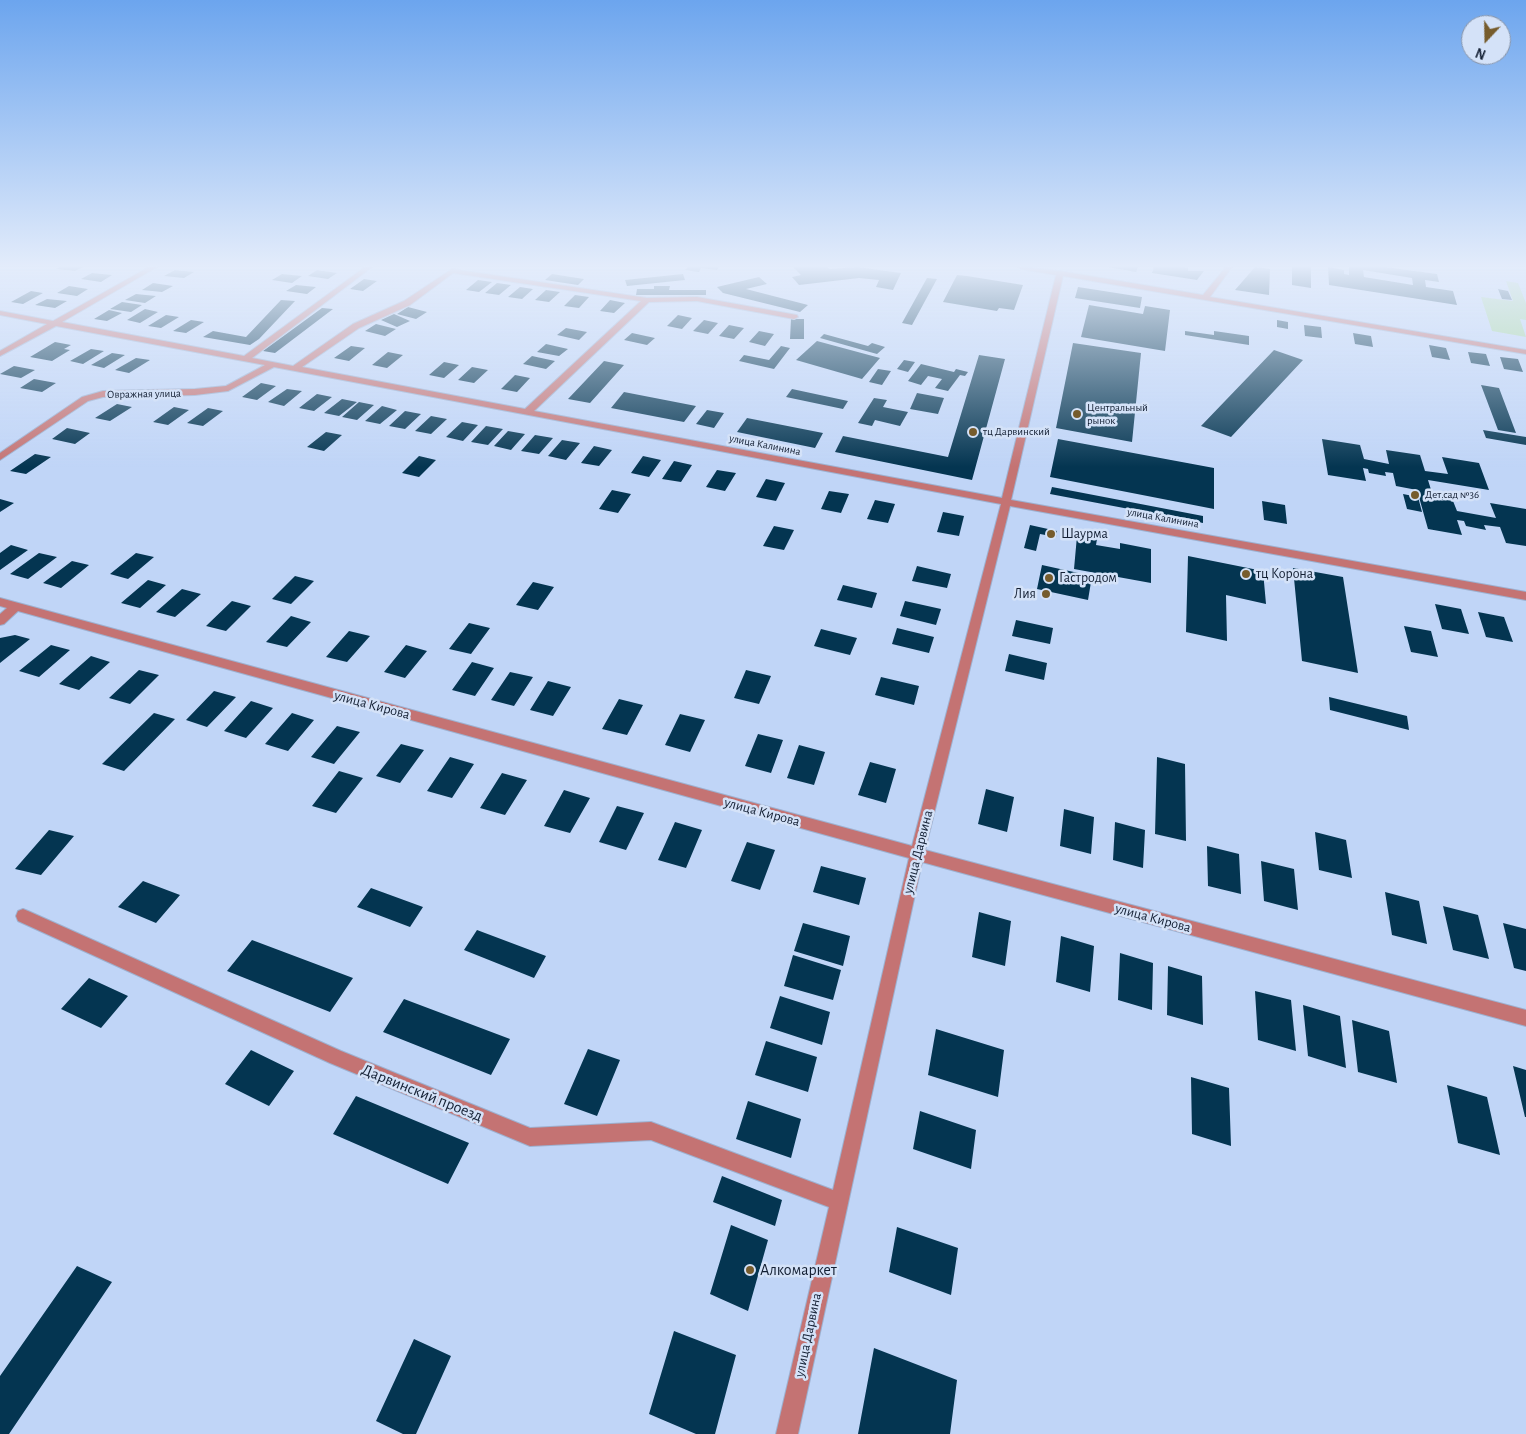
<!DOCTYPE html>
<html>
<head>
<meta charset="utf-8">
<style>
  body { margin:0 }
  #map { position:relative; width:1526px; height:1434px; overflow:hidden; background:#c0d5f7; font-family:"Alegreya Sans",sans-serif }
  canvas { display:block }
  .north { position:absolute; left:1461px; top:15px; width:50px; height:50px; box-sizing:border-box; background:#d4e2f8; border:1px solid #8794a9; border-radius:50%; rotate:201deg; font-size:14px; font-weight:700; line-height:20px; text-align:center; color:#131f33 }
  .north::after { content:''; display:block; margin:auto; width:18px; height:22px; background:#765c2d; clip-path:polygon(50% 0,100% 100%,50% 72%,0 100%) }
</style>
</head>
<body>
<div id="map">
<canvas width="1526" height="1434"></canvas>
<div class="north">N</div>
</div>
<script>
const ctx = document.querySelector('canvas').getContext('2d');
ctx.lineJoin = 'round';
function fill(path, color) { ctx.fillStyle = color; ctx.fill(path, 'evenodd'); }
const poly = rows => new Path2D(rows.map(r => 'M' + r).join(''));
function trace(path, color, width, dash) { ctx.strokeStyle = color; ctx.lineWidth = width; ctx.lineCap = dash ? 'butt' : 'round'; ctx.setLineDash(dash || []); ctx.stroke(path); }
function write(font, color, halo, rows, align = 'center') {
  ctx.font = font + ' "Alegreya Sans",sans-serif'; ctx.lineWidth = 5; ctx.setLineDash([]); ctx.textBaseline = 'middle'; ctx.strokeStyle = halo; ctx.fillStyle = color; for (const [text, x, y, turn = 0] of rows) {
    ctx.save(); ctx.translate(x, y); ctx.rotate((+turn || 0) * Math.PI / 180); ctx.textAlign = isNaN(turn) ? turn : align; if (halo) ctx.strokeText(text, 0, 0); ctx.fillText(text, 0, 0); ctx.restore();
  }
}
const green = poly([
  [1506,281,1518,283,1526,303,1526,320,1520,319,1526,337,1492,331,1481,297,1513,301]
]);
const building = poly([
  [60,267,83,267,75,271,56,269],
  [688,267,719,267,717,270,701,268,699,272,685,270],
  [793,267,826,267,830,269,858,267,901,273,893,290,876,287,879,280,859,278,799,285,792,277,801,275],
  [1108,267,1138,267,1136,272],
  [1154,267,1184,267,1188,268,1188,271,1204,271,1197,280,1152,273],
  [1255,267,1270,269,1269,295,1235,290],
  [1292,267,1311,267,1311,288,1292,285],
  [1328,267,1344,270,1344,274,1349,275,1349,267,1385,267,1437,274,1439,282,1425,280,1426,287,1453,291,1457,305,1329,285],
  [1363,270,1412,278,1413,285,1364,277],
  [175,270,194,272,184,278,164,276],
  [317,270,337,273,328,279,308,276],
  [92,273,112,275,101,282,81,279],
  [282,274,302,276,292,283,272,280],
  [552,274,584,279,578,285,545,280],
  [683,274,685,280,627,286,625,280],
  [957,275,967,276,1023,285,1014,310,999,308,997,311,943,302],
  [759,277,767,284,746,289,808,305,800,312,723,293,717,287],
  [927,278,937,279,912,325,902,323],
  [364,279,377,281,363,291,350,289],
  [478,280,492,282,479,292,466,290],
  [153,283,173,286,162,292,142,290],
  [497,283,511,285,499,295,485,293],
  [296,285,316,287,307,294,286,291],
  [69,286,88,289,77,296,57,293],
  [654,286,670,286,669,290,706,290,706,295,636,295,637,289,654,289],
  [520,287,533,289,522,299,508,297],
  [1078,287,1142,297,1140,308,1075,298],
  [1498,289,1508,291,1512,300,1502,299],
  [546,290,560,292,549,302,535,300],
  [31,291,43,293,23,304,11,302],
  [136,294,156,296,145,303,125,300],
  [575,295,589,297,579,308,564,306],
  [47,299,67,301,55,308,35,305],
  [281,300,295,301,259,339,250,345,203,337,213,331,246,337],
  [610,300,625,303,614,313,600,311],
  [122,302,142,305,131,312,110,309],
  [1089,305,1143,314,1145,306,1170,310,1165,351,1081,337],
  [408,307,427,312,416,319,397,314],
  [322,308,333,309,275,353,263,351],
  [145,309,158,312,140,323,127,320],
  [109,310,122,313,107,321,94,319],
  [394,314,410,321,397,327,381,320],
  [166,315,179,317,161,328,148,326],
  [678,315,692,318,682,329,667,326],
  [791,319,804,319,804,339,790,339],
  [191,320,204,322,186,333,173,331],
  [704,320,718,323,708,334,693,331],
  [1277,320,1288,322,1288,329,1277,327],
  [376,324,396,329,385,336,365,331],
  [729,325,744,328,734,339,719,336],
  [1304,325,1321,327,1322,338,1305,336],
  [566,328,587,332,579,340,557,335],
  [759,331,774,334,765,346,749,342],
  [1185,331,1214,335,1214,331,1249,336,1249,345,1185,335],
  [632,333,655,338,647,345,624,340],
  [1353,333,1371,336,1373,347,1355,344],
  [824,334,868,346,872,343,885,347,877,354,820,338],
  [817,341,880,358,862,379,796,360],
  [55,342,71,345,64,349,70,350,52,361,30,357],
  [1073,343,1141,353,1132,442,1056,428],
  [546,344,568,349,559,356,537,352],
  [1429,345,1446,348,1450,360,1432,357],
  [351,346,365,348,349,361,334,358],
  [781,346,790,348,774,369,739,361,744,355,769,360],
  [91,349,104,351,83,364,70,361],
  [1274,350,1303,360,1231,437,1201,426],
  [388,352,403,355,387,368,372,365],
  [1468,352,1486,354,1490,366,1471,363],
  [112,353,125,355,104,368,91,365],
  [979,355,1005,359,972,480,835,452,843,436,948,457],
  [532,356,555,361,546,369,523,364],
  [1500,357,1518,359,1523,372,1504,369],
  [136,358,150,360,129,373,115,370],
  [904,360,915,362,908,372,897,369],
  [604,361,624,365,590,403,568,399],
  [444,362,459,365,444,378,429,375],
  [921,364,954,372,956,369,968,372,965,376,960,375,948,391,935,388,942,379,928,376,921,385,908,381],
  [14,366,35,370,21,378,0,374],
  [472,367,488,370,474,383,458,380],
  [878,369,891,371,882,385,869,382],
  [515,375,530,378,517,392,501,389],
  [34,379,56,383,42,392,20,388],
  [261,383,276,386,257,400,242,397],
  [1481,385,1499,388,1516,433,1498,430],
  [287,389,302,391,284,406,268,402],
  [792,389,848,401,843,409,786,397],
  [624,392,696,406,684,422,611,408],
  [917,393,944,398,938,414,910,409],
  [317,394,332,397,314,411,299,408],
  [874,398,887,400,883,407,908,412,900,426,875,420,872,426,858,423],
  [342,399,357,402,339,416,324,413],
  [359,402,374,405,357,420,342,417],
  [117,404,132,407,110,421,95,418],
  [382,406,397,410,380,424,365,421],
  [174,407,189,410,168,425,153,422],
  [208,408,223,411,203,426,187,423],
  [707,410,724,413,714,428,696,424],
  [405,411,421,414,405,429,389,426],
  [431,416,447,419,431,434,415,431],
  [747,418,823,433,815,448,737,432],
  [462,422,478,425,463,441,446,437],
  [486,426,503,429,488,445,471,442],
  [67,428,90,433,75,444,52,439],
  [1483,430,1526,437,1526,445,1486,438],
  [508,431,525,434,511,450,494,446],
  [326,432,342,435,324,451,307,447],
  [535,435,553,438,539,454,521,451],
  [1058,439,1214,468,1214,509,1050,477],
  [1322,439,1360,445,1364,459,1389,464,1386,450,1420,455,1425,471,1448,474,1442,457,1479,463,1489,490,1428,480,1432,493,1451,496,1457,511,1496,518,1490,503,1526,509,1526,546,1506,543,1500,527,1484,525,1486,530,1466,526,1464,521,1457,520,1462,535,1428,529,1417,490,1396,486,1393,473,1385,472,1386,476,1369,473,1368,469,1363,468,1366,481,1328,475],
  [562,440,580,443,566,460,548,456],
  [594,446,612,450,599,466,581,463],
  [35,454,51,457,26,474,10,471],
  [419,456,436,460,419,477,402,473],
  [643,456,661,460,649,477,631,473],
  [674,461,692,465,681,482,662,479],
  [717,470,736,473,725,491,706,487],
  [766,479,785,483,776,501,756,497],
  [1052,487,1203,516,1203,523,1050,494],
  [612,490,631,494,618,513,599,509],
  [829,491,849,494,841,513,821,509],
  [1403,494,1418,497,1422,512,1407,509],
  [0,499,14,503,0,512],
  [875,500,895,504,888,523,867,519],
  [1262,501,1285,505,1287,524,1264,520],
  [943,512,964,516,959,536,937,532],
  [1030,525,1057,531,1056,537,1040,534,1036,551,1024,548],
  [774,526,794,530,784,550,763,546],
  [1077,536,1097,539,1096,545,1120,549,1120,543,1151,549,1151,583,1074,569],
  [11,545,28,550,0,570,0,553],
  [39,553,57,557,28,579,10,574],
  [136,553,154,557,128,579,110,574],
  [1188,556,1263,571,1266,604,1226,595,1227,641,1186,632],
  [72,561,89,565,61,588,43,583],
  [1042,565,1092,576,1088,600,1037,589],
  [917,566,951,574,947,588,912,581],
  [1293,568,1343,577,1358,673,1302,661],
  [295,576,314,581,291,604,272,599],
  [148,580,166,585,140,608,121,603],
  [533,582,554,587,538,610,516,605],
  [843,585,877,593,872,608,837,600],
  [182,589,201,594,175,617,156,612],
  [232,601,251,606,226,631,206,626],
  [905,601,941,609,936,625,900,616],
  [1435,604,1461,609,1469,634,1442,629],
  [1478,612,1504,617,1513,642,1486,637],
  [291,616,311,622,287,647,266,642],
  [1016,620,1053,628,1050,644,1012,636],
  [469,623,490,628,471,654,449,649],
  [1404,626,1431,631,1438,657,1411,652],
  [897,628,934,637,929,653,892,644],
  [821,629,857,638,850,655,814,646],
  [349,631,370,636,347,662,326,657],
  [15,635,30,639,0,663,0,638],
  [51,645,70,650,39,677,19,671],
  [406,645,427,651,405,678,384,672],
  [1009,654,1047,663,1044,680,1005,671],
  [91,656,110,662,79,690,59,684],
  [472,662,494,668,475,696,452,690],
  [139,670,159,675,130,704,109,698],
  [746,670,771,676,759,704,734,698],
  [510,672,533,677,514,706,491,700],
  [881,677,919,686,914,705,875,695],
  [548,681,571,687,553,716,530,710],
  [214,691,236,697,207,727,186,720],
  [1329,697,1407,716,1409,730,1330,710],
  [619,699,643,705,627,735,602,729],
  [251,701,273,708,246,738,224,731],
  [154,713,175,719,124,771,102,764],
  [292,713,314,720,288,751,265,744],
  [680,714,705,720,690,752,665,745],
  [337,726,360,732,334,764,311,757],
  [758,734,783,740,771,773,745,766],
  [401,744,424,750,400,783,376,776],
  [799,745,825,752,814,785,787,778],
  [450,757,474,764,452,798,427,791],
  [1157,757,1185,764,1186,841,1155,834],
  [870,762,896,769,886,803,858,795],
  [339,771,363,778,336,813,312,806],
  [502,773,527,780,505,815,480,808],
  [986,789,1014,797,1007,832,978,824],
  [564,790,590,798,570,833,544,826],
  [617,806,644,813,626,850,599,842],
  [1064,809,1094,817,1091,854,1060,846],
  [675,822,702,830,686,868,658,860],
  [1115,822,1145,830,1143,868,1113,860],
  [49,830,74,836,41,875,15,869],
  [1315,832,1346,840,1352,878,1319,870],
  [747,842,775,850,760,890,731,881],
  [1207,846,1239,854,1241,894,1208,886],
  [1261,861,1294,869,1298,910,1264,901],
  [821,866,866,878,859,905,813,892],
  [143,881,180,895,156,923,118,907],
  [371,888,423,907,410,927,357,907],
  [1385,892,1419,901,1427,944,1392,935],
  [1443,906,1478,915,1489,959,1453,950],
  [979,912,1011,921,1005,966,972,957],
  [803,923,850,936,843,966,794,951],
  [1503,923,1526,929,1526,971,1514,968],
  [477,930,546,956,534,978,464,950],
  [1061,936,1094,946,1090,992,1056,982],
  [252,940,353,978,330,1012,227,971],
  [1120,953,1153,963,1152,1010,1118,1000],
  [793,955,841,970,833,1000,784,986],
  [1168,966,1202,976,1203,1025,1167,1015],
  [89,978,128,996,101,1028,61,1009],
  [1255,991,1291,1000,1296,1051,1258,1040],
  [780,996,830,1012,822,1045,770,1028],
  [404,999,510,1039,491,1075,383,1032],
  [1303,1005,1340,1016,1346,1068,1308,1056],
  [1352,1020,1389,1031,1397,1083,1358,1072],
  [936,1029,1004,1050,998,1097,928,1075],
  [766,1041,817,1057,808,1092,755,1075],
  [588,1049,620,1060,597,1116,564,1104],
  [251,1050,294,1071,269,1106,225,1084],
  [1513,1066,1526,1070,1526,1117,1525,1117],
  [1191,1077,1229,1088,1231,1146,1192,1134],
  [1447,1085,1487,1097,1500,1155,1458,1143],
  [356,1096,469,1143,448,1184,333,1134],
  [748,1101,801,1119,791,1158,736,1139],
  [920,1111,976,1130,971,1169,913,1149],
  [722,1176,782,1200,775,1226,713,1202],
  [731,1225,768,1240,748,1311,710,1294],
  [897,1227,958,1248,951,1295,889,1272],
  [77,1266,112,1282,9,1434,0,1434,0,1376],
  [674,1331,736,1355,715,1434,696,1434,649,1414],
  [414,1339,451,1356,416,1434,403,1434,376,1421],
  [874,1348,957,1380,950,1434,858,1434]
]);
const minor = poly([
  [149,267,157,267,62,322,244,356,365,267,372,267,252,358,293,366,353,324,404,301,452,269,647,298,697,297,797,315,798,317,794,319,697,301,649,302,534,411,1002,498,1056,275,1021,269,1018,267,1060,271,1203,295,1226,267,1232,267,1210,297,1526,350,1526,354,1063,276,1011,500,1526,592,1526,600,1010,506,925,850,1526,1010,1526,1026,922,862,798,1434,776,1434,829,1207,651,1140,530,1146,330,1063,18,921,16,916,18,911,23,909,28,911,341,1051,530,1128,651,1122,833,1190,909,858,18,611,4,624,0,625,0,614,7,608,0,606,0,598,912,846,1001,504,274,367,228,391,195,395,103,397,88,401,0,460,0,453,82,397,103,391,195,389,226,386,265,365,56,326,0,356,0,351,47,324,0,315,0,311,53,321,149,267],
  [453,273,641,301,525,409,302,367,359,328,410,305,453,273]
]);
const markers = [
  [1077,414,5,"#765c2d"],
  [973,432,5,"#765c2d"],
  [1415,495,5,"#765c2d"],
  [1051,534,5,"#765c2d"],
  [1246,574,5,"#765c2d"],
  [1049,578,5,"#765c2d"],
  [1046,594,5,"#765c2d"],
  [750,1270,5,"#765c2d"]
];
const farStreetnames = [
  ["Овражная улица",144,394,-1],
  ["улица Калинина",765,445,11],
  ["улица Калинина",1163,518,10]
];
const farPoinames = [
  ["Центральный",1087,408],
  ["рынок",1087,421],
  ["тц Дарвинский",983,432],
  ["Дет.сад №36",1425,495]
];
const poiNames = [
  ["Шаурма",1061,534],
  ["тц Корона",1256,574],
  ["Гастродом",1059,578],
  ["Лия",1036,594,"right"]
];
const streetNames = [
  ["улица Кирова",372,705,15],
  ["улица Кирова",762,812,15],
  ["улица Дарвина",918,852,-76],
  ["улица Кирова",1153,918,15],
  ["улица Дарвина",808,1335,-78]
];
const nearStreetnames = [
  ["Дарвинский проезд",422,1093,22]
];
const nearPoinames = [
  ["Алкомаркет",760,1270]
];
fill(green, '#a3d698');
fill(building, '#043551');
trace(minor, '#9db1d0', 2);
fill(minor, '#c47373');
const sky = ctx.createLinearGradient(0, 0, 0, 467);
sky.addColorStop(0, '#6ca5ee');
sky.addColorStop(0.57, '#e3ecfb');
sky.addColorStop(1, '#e3ecfb00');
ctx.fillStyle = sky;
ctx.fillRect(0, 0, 1526, 467);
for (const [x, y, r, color] of markers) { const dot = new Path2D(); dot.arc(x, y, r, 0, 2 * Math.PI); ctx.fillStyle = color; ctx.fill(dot); trace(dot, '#d4e2f8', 2); }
write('11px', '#131f33', '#d4e2f8', farStreetnames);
write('11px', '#131f33', '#d4e2f8', farPoinames, 'left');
write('14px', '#131f33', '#d4e2f8', poiNames, 'left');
write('14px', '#131f33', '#d4e2f8', streetNames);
write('16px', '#131f33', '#d4e2f8', nearStreetnames);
write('16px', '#131f33', '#d4e2f8', nearPoinames, 'left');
</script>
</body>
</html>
